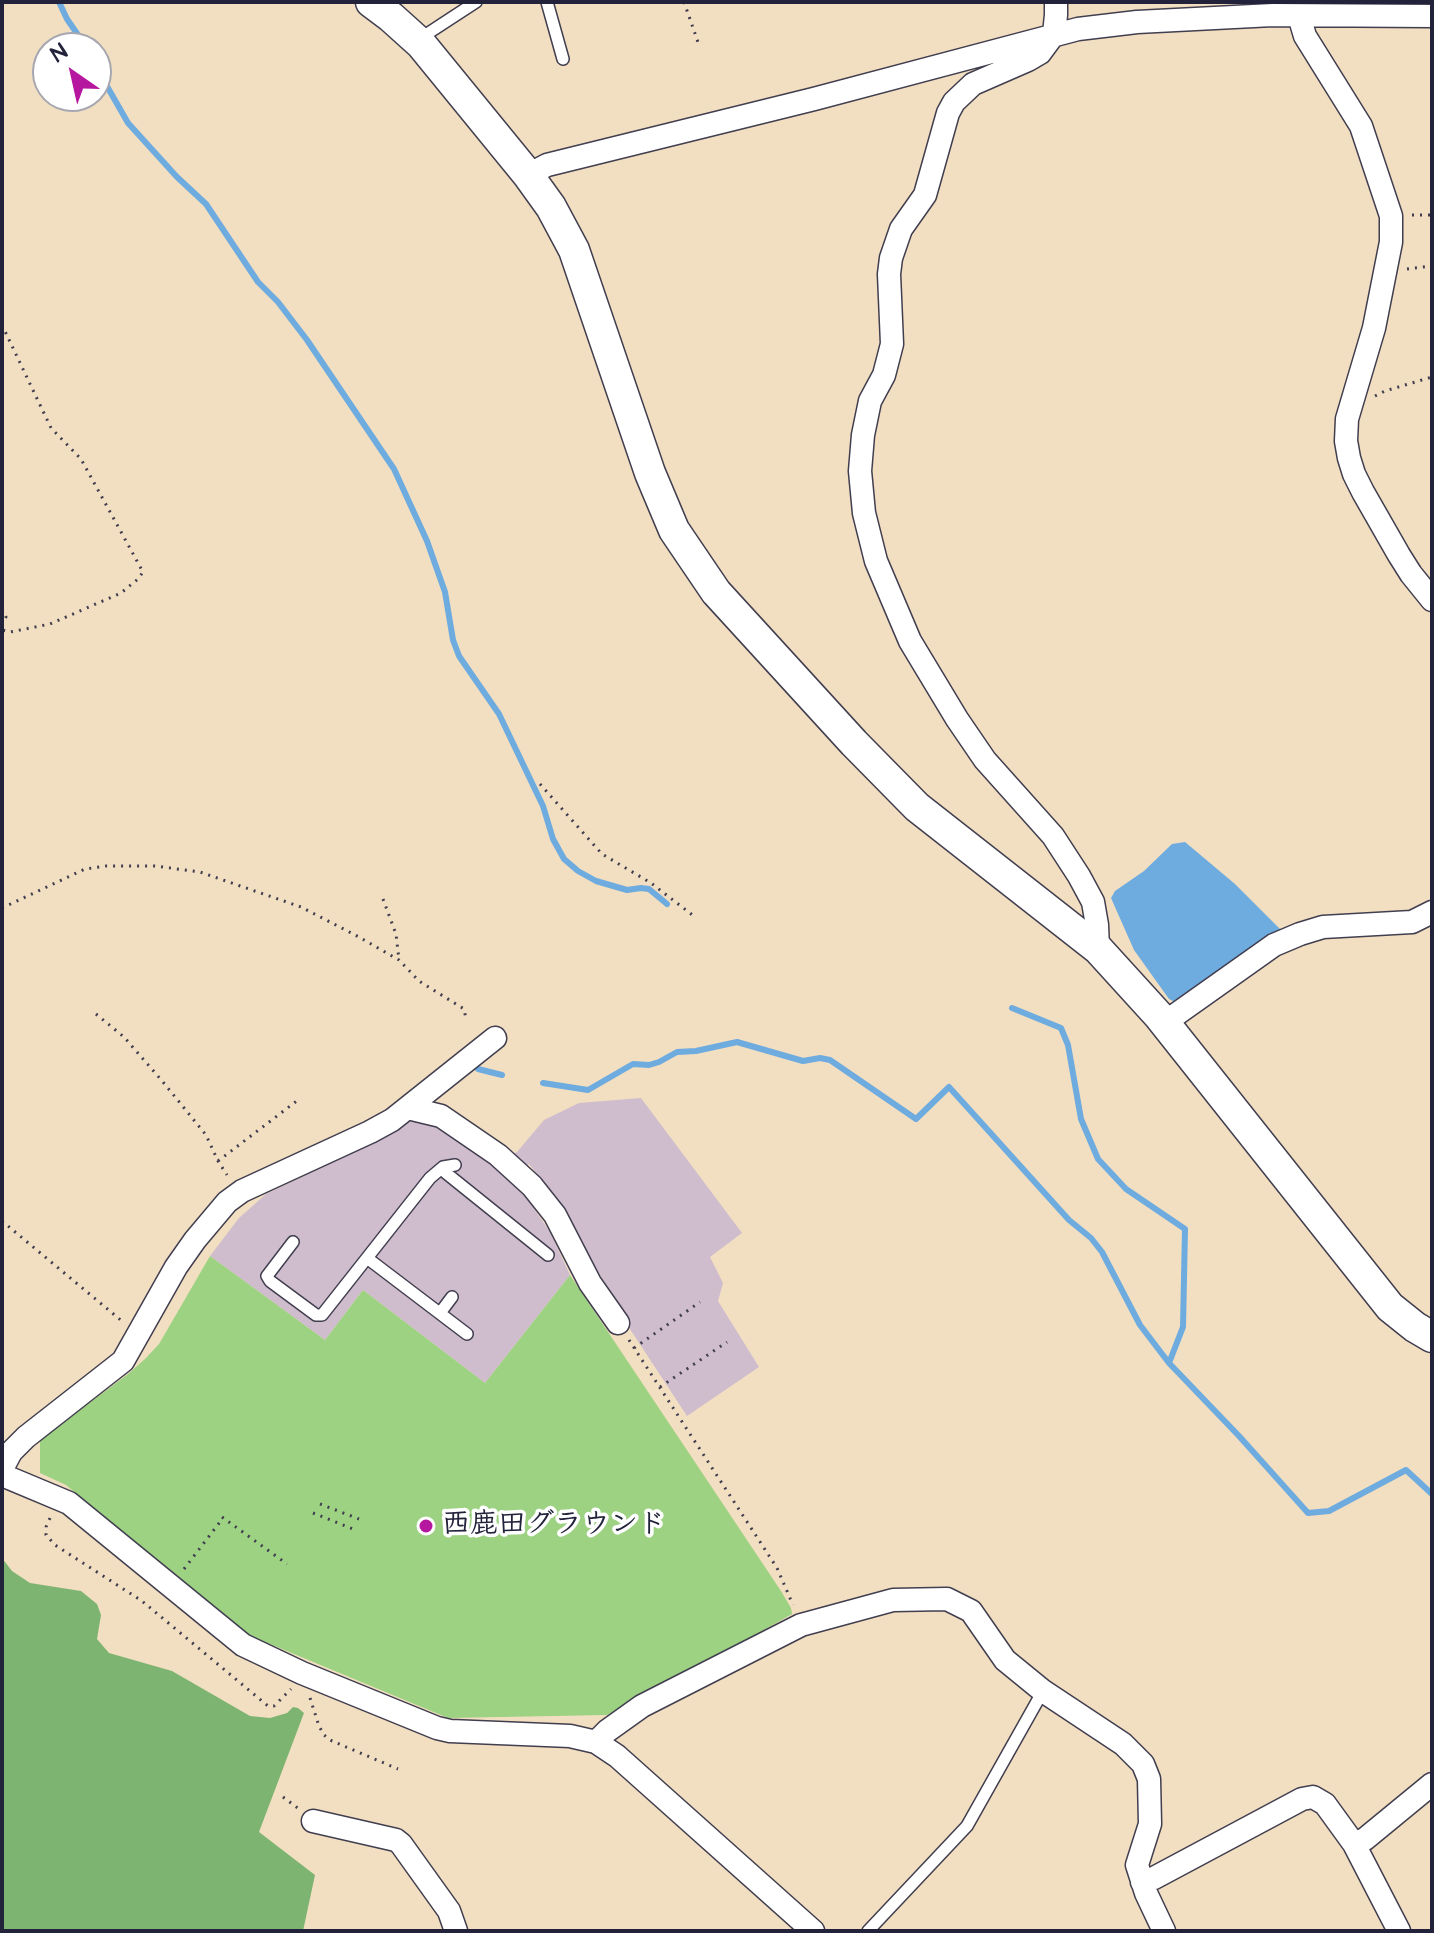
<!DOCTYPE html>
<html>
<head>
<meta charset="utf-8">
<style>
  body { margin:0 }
  #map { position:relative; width:1434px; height:1933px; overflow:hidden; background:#f2dfc1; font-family:"Architects Daughter",sans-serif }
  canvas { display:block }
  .frame { position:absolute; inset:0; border:4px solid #22223b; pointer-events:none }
  .north { position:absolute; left:32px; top:32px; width:80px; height:80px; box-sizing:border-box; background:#fff; border:2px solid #a7a7b1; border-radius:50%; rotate:326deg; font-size:22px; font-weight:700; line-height:32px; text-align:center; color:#22223b }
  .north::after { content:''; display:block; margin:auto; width:28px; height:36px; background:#b5179e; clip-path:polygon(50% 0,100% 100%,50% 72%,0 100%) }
</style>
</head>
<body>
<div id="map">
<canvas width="1434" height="1933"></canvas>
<div class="frame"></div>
<div class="north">N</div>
</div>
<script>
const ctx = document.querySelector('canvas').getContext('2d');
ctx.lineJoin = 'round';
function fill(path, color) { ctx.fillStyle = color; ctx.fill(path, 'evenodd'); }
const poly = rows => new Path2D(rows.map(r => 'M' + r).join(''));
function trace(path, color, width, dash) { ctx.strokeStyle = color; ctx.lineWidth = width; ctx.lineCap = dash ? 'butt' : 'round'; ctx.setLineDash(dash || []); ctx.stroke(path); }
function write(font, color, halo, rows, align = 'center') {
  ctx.font = font + ' "Architects Daughter","Klee One",sans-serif'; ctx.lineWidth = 7; ctx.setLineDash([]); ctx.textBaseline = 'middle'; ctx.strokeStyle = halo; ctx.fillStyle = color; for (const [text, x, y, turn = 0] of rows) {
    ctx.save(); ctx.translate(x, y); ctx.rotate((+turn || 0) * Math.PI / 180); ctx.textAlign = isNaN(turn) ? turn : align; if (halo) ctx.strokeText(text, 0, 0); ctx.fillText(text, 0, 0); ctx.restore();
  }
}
const industrial = poly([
  [641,1098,742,1233,710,1257,723,1283,718,1301,759,1367,687,1416,626,1323,627,1316,592,1263,558,1200,529,1164,511,1175,550,1232,570,1275,485,1383,363,1290,325,1340,210,1256,239,1218,266,1194,365,1147,422,1114,494,1164,517,1152,544,1120,579,1103]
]);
const green = poly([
  [210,1256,325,1340,363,1290,485,1383,570,1275,781,1591,791,1608,792,1614,690,1672,607,1715,448,1718,241,1632,66,1485,40,1473,40,1440,128,1374,146,1358,159,1344]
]);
const forest = poly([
  [2,1558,12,1571,30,1583,81,1591,97,1604,101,1615,97,1639,109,1653,172,1671,250,1716,270,1718,287,1713,293,1707,298,1708,304,1713,259,1832,315,1875,303,1931,2,1931]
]);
const water = poly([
  [1185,842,1235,884,1281,930,1243,953,1175,1002,1169,999,1134,950,1111,898,1115,891,1144,871,1172,844]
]);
const stream = poly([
  [59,2,67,19,87,48],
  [96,67,128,123,177,177,206,204,258,282,278,302,307,340,394,469,427,541,445,592,453,640,459,656,499,714,543,806,553,839,564,859,578,871,596,881,627,890,641,888,649,889,667,904],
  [1012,1008,1061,1028,1068,1045,1081,1119,1098,1159,1126,1189,1185,1229,1183,1327,1169,1363],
  [478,1069,502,1075],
  [543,1083,588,1090,633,1064,649,1065,659,1062,677,1052,696,1051,737,1042,803,1061,820,1058,830,1060,916,1119,949,1087,1069,1220,1091,1238,1102,1252,1140,1325,1169,1363,1239,1436,1308,1513,1329,1511,1406,1470,1432,1494]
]);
const path = poly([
  [684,2,699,45],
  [1412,215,1432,215],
  [1407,269,1432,266],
  [2,325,51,428,81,459,143,572,138,579,121,593,50,624,10,632,2,630],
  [1375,396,1385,391,1432,377],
  [2,609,6,617,2,623],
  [540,784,602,854,651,883,695,917],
  [383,899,396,934,399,960],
  [2,908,85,869,106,866,155,866,200,872,301,907,359,937,399,960,419,981,464,1009,466,1019],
  [96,1014,124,1037,163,1082,206,1135,218,1161,227,1175],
  [218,1161,298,1100],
  [2,1221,123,1322],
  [629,1340,777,1568,793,1605],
  [634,1348,700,1302],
  [660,1387,727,1342],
  [320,1504,359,1519],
  [313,1513,353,1529],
  [222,1517,287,1564],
  [50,1518,46,1527,46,1535,55,1545,142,1601,268,1706,274,1706,291,1689],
  [184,1569,223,1518],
  [310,1698,319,1726,324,1735,332,1741,398,1769],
  [283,1797,299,1809]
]);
const lane = poly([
  [547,2,563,59],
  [419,41,430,32,476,2],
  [443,1167,446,1173,548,1255],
  [293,1242,267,1276,270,1281,316,1315,322,1315,430,1178,443,1167,455,1165],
  [367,1258,467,1334],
  [440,1313,452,1297],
  [868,1931,967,1826,1043,1691]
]);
const street = poly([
  [1056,2,1056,15,1054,34,1040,53,1028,60,973,84,954,102,948,113,925,195,901,229,891,258,889,274,892,344,884,375,870,401,863,435,860,471,864,513,876,561,910,641,957,719,985,760,1053,836,1079,876,1093,902,1097,925,1098,949],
  [1299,16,1305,36,1361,126,1391,216,1391,242,1374,328,1347,419,1346,441,1349,458,1354,474,1363,492,1399,555,1411,574,1432,600],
  [528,175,547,165,814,99,1078,29,1137,22,1273,15,1432,16],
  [1164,1023,1274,945,1300,934,1323,927,1412,922,1432,912],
  [408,1108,441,1116,498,1155,532,1186,555,1215,590,1283,618,1323],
  [2,1469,11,1452,26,1437,123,1361,176,1267,195,1240,227,1202,242,1191,370,1132,392,1120,495,1038],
  [2,1475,69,1503,243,1645,302,1673,437,1728,450,1731,570,1736,596,1742,617,1756,813,1931],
  [596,1742,607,1731,642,1706,801,1625,893,1600,947,1599,971,1611,1005,1660,1043,1691,1123,1744,1143,1764,1149,1779,1150,1824,1137,1865,1146,1893,1164,1931],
  [313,1821,396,1840,401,1844,449,1911,456,1931],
  [1354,1844,1365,1839,1432,1784],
  [1142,1882,1154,1878,1302,1799,1313,1797,1325,1804,1354,1844,1399,1931]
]);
const secondary = poly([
  [371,2,391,17,421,44,528,175,551,207,574,250,650,473,674,530,716,592,854,743,917,807,1098,949,1159,1016,1390,1307,1415,1327,1432,1337]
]);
const markers = [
  [426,1526,8,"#b5179e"]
];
const poiNames = [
  ["西鹿田グラウンド",442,1526]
];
fill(industrial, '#cfbdce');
fill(green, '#9dd283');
fill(forest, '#7eb471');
fill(water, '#6eabdf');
trace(stream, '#6eabdf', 6);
trace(lane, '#413e4f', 14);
trace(street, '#413e4f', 25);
trace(secondary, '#413e4f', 33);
trace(path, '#413e4f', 3, [2, 6]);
trace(lane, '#fff', 11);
trace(street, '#fff', 22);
trace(secondary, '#fff', 30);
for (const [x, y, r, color] of markers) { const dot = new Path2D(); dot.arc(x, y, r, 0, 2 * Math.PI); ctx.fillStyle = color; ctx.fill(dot); trace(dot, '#fff', 3); }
write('bold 28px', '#22223b', '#fff', poiNames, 'left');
</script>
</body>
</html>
